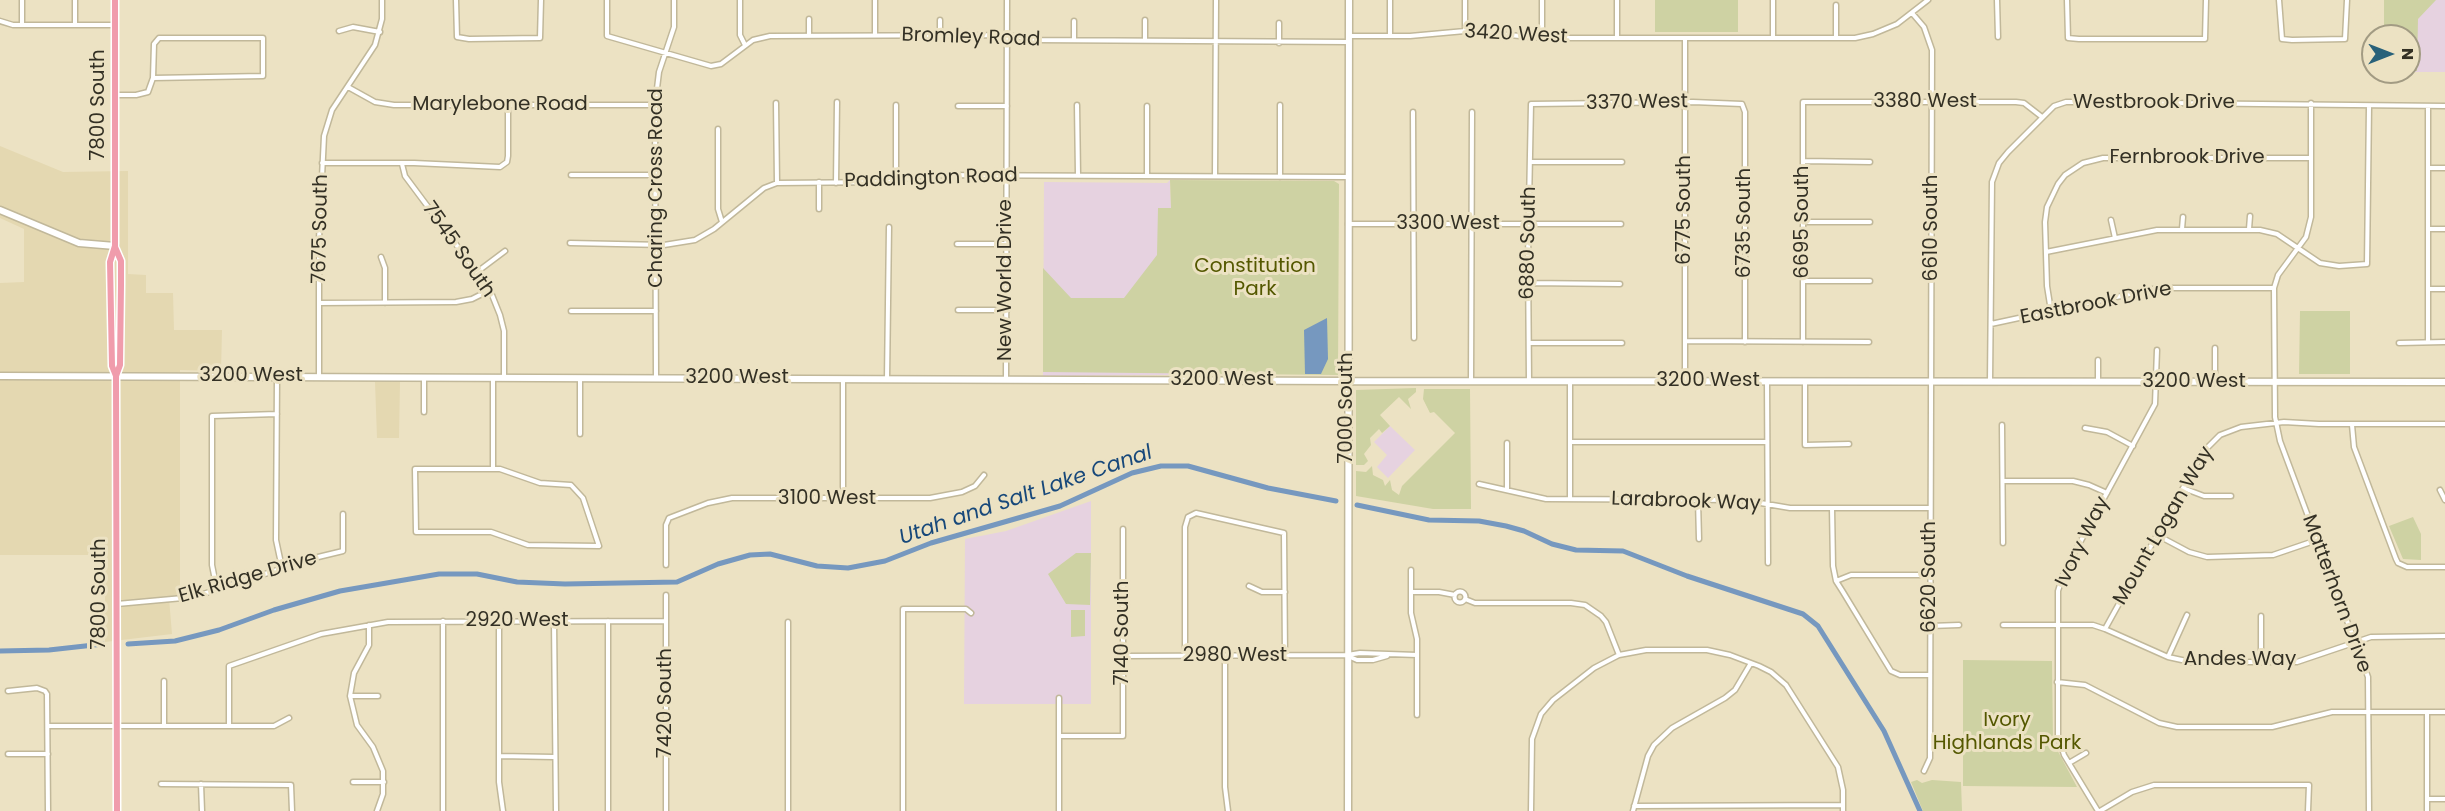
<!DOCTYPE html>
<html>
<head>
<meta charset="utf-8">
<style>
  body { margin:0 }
  #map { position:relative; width:2445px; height:811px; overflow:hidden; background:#ece2c3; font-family:Poppins,sans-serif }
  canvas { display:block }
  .north { position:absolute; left:2361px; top:24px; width:60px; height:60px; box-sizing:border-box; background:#ece2c3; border:2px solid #a29b83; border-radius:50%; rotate:90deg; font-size:16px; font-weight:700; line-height:24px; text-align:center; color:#333024 }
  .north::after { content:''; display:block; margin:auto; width:21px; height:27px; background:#28617a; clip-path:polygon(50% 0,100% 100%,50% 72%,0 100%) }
</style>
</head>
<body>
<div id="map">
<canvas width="2445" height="811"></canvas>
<div class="north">N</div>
</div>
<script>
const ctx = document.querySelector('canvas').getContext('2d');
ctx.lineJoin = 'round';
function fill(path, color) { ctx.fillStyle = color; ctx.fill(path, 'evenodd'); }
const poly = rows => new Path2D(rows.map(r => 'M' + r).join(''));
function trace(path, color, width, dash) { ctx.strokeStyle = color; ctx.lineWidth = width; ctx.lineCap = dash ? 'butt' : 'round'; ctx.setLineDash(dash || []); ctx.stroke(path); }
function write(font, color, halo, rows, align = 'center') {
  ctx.font = font + ' Poppins,sans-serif'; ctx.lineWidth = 6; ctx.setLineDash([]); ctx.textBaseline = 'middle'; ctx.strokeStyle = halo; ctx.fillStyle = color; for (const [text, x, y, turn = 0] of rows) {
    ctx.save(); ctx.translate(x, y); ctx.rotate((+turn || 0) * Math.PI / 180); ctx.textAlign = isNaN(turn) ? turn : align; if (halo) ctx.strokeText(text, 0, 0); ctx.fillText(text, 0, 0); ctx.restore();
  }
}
const built = poly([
  [0,146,63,172,128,171,128,274,146,275,146,293,173,293,174,330,222,330,221,371,180,370,180,597,169,598,172,634,105,642,105,555,0,555,0,283,24,282,24,229,0,218],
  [375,382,400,382,399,438,377,438]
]);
const education = poly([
  [2384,0,2445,0,2445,72,2409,72,2409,36,2384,36],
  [1170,180,1171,208,1158,208,1158,233,1170,233,1170,375,1043,376,1044,182,1167,183],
  [1390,426,1415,450,1388,478,1377,467,1387,455,1374,442],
  [1091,501,1091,704,964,704,965,539,1006,531]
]);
const green = poly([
  [1655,0,1738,0,1738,32,1655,32],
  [2384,0,2436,0,2418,19,2417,71,2409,71,2409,36,2384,36],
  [1170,180,1334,181,1339,184,1338,375,1043,372,1043,268,1071,298,1124,298,1157,255,1158,208,1171,208],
  [2300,311,2350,311,2350,374,2299,374],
  [1416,388,1416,392,1408,399,1411,409,1399,397,1380,415,1390,426,1382,433,1379,429,1370,438,1371,445,1364,454,1368,461,1364,465,1356,465,1356,390],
  [1424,389,1470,389,1471,509,1433,509,1356,496,1356,471,1366,472,1372,466,1373,475,1383,480,1385,486,1390,480,1392,490,1399,495,1402,486,1455,433,1434,412,1430,413,1423,399],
  [2413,517,2421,534,2421,560,2403,559,2389,526],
  [1076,553,1091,553,1090,605,1066,604,1048,574],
  [1071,610,1085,610,1085,636,1071,637],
  [1963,660,2052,661,2053,742,2077,787,1963,786],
  [1917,780,1922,783,1932,780,1961,782,1962,811,1923,811,1911,782]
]);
const water = poly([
  [1327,318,1328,359,1321,374,1305,374,1304,330]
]);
const canal = poly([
  [1357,505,1429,520,1479,521,1506,526,1524,531,1552,544,1576,550,1623,551,1687,576,1803,614,1818,626,1884,731,1920,811],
  [128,644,175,641,219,630,274,610,340,591,439,574,477,574,517,582,565,584,677,582,718,564,750,555,770,554,817,566,848,568,885,561,931,543,1060,506,1132,473,1161,466,1188,466,1268,488,1336,501],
  [0,651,49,650,103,644]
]);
const street = poly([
  [456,0,457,37,469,39,540,38,541,0],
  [607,0,607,36,711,66,721,64,753,40,770,36,1007,35,1036,40,1348,42],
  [740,0,740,35,745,45],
  [875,0,875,35],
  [1390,0,1390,36],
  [1465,0,1465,31],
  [1617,0,1617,38],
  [1997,0,1998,37],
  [2067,0,2068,38,2079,39,2205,39,2206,0],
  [2279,0,2282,39,2292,40,2345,39,2347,0],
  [1912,13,1924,27,1932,50,1930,758,1924,771],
  [940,20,940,35],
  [0,21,13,25,115,25],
  [1074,21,1074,40],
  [1279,23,1279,43],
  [22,25,22,0],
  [75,25,75,0],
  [339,31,353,27,380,32],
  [809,36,809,19],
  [1349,36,1410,36,1465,31,1542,38,1855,38,1873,34,1897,24,1928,0],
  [1773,37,1773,0],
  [1836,37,1836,5],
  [1542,38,1542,0],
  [1145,40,1145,20],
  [348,87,375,102,394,105,655,105],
  [116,95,136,95,148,92,153,78,154,44,159,38,263,38,263,76,153,78],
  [776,103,777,183],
  [2311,103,2311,217,2306,237,2278,275,2274,288,2275,417,2280,441,2368,677,2369,811],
  [1077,105,1078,175],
  [958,106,1007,106],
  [1147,106,1147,176],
  [2428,106,2428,342],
  [1413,112,1414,338],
  [718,129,718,209,722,222],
  [1803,161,1870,162],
  [1530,162,1622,162],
  [322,163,414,163,500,167,507,162,508,156,508,105],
  [402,164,405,176,490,290,500,315,504,331,504,378],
  [2428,168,2445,168],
  [571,175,656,175],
  [1215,176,1216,0],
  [1280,177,1280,105],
  [896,181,896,105],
  [836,183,837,102],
  [819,209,819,182],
  [2111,220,2115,238],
  [1803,222,1870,222],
  [1348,224,1621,224],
  [2182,229,2183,217],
  [2249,229,2250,216],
  [2428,229,2445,229],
  [570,243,664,245,695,240,714,229,764,188,777,183,887,182,927,175,1347,177],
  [957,244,1006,244],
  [2046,252,2157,230,2260,230,2277,234,2320,263,2339,266,2367,264,2369,107],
  [381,257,385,268,385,303],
  [477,272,505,251],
  [1803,281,1870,281],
  [1528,283,1620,284],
  [2428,289,2445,289],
  [319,303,456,302,472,299,490,290],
  [958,310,1007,310],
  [571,311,656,311],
  [2051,311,2047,286,2045,222,2047,207,2058,184,2065,175,2083,163,2103,158,2311,158],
  [1991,324,2158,288,2274,288],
  [1685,341,1869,342],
  [1803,342,1803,102,2016,102,2024,103,2042,117],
  [1529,343,1622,343],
  [2399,343,2445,342],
  [2098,360,2098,382],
  [277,377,276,540,282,568],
  [319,377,319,239,324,136,332,110,375,45,382,19,382,0],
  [424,378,424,412],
  [493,378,493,469],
  [580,378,580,434],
  [656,378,655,105,659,72,674,27,674,0],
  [887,379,889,227],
  [843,380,843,499],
  [1006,380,1007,0],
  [1471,381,1472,112],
  [1529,381,1528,256,1531,104,1693,102,1742,104,1745,112,1745,342],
  [1805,381,1805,445,1849,444],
  [1990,381,1992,182,1999,163,2008,152,2054,106,2066,102,2077,102,2445,106],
  [1685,382,1685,38],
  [1767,382,1768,563],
  [2215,382,2215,348],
  [2002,425,2003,543],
  [2352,425,2354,447,2396,559,2398,563,2407,567,2445,567],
  [2085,428,2107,432,2133,446],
  [1570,442,1767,442],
  [1507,443,1507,490],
  [415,469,500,469,540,483,571,485,583,498,599,546,528,545,491,532,416,532,415,469],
  [2003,481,2073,481,2089,485,2107,493],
  [1479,484,1546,499,1743,500,1790,508,1930,508],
  [2183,488,2204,496,2231,496],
  [2440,490,2445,500],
  [1570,499,1570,382],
  [1698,500,1699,539],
  [1832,508,1833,566,1836,581,1843,592,1891,671,1900,675,1930,675],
  [2157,535,2189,552,2207,557,2273,555,2317,540],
  [666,565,666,525,669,518,708,503,732,498,930,498,962,492,975,486,984,475],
  [1411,570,1411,613,1417,639,1417,715],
  [1836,581,1851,575,1930,575],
  [1249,586,1262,592,1285,592],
  [217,590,212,565,212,416,277,414],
  '1454.5 597a5.5 5.5 0 1 1 11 0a5.5 5.5 0 1 1-11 0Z',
  [1411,592,1439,592,1455,595],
  [666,595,666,811],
  [1465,599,1475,603,1571,603,1585,605,1601,616,1606,622,1619,655],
  [117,604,194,597,314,558,343,551,343,514],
  [499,621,499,782,503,811],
  [554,621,556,811],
  [608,621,608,811],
  [788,622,788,811],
  [369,625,369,645,354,673,350,696,357,725,373,747,383,771,383,794,377,811],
  [2003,625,2093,625,2105,629,2168,657,2191,662,2297,662,2371,637,2445,636],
  [1930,626,1959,625],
  [2105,629,2203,452,2220,435,2241,427,2284,422,2319,424,2445,424],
  [1123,656,1347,655,1360,653,1417,655],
  [1185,656,1185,527,1188,517,1196,513,1284,533,1285,656],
  [1225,656,1225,787,1228,811],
  [1348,656,1357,660,1373,660,1387,656],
  [2168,657,2187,615],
  [2261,662,2261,616],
  [164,681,164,726],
  [2057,682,2085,685,2159,723,2177,727,2272,727,2332,712,2445,712],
  [8,691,37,688,45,691,47,694,48,811],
  [350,696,378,696],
  [1059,698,1059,811],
  [2427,712,2427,811],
  [48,726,274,726,289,718],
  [229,726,229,666,321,634,388,622,666,621],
  [1059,736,1123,736,1123,529],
  [8,754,48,754],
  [499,756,554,757],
  [2069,763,2086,753],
  [353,782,384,782],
  [161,784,291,785,292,811],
  [201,784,202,811],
  [2427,799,2445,799],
  [1634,806,1843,805],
  [443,811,443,621],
  [903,811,903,609,966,609,971,613],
  [1531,811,1532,739,1541,714,1553,700,1594,668,1619,655,1646,650,1707,650,1730,655,1759,666,1771,672,1786,685,1838,767,1843,790,1843,811],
  [1633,811,1648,756,1654,745,1672,728,1725,698,1735,690,1751,663],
  [2098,811,2064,755,2058,736,2058,591,2064,572,2155,404,2157,350],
  [2100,811,2132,792,2154,785,2309,785,2308,811]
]);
const secondary = poly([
  [0,210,79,243,115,246],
  [0,376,1347,381,2445,382],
  [1348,811,1349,0]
]);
const primary = poly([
  [115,0,115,246,110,262,112,366,116,376,117,811],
  [115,247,121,261,121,285,120,365,116,376]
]);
const streetNames = [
  ["3420 West",1516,35,3],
  ["Bromley Road",971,38,2],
  ["3380 West",1925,102],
  ["3370 West",1637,103,-1],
  ["Westbrook Drive",2154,103],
  ["7800 South",99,105,-90],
  ["Marylebone Road",500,105],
  ["Fernbrook Drive",2187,158],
  ["Paddington Road",931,179,-2],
  ["Charing Cross Road",657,188,-90],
  ["6775 South",1685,210,-90],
  ["6695 South",1803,222,-90],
  ["6735 South",1745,223,-90],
  ["3300 West",1448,224],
  ["6610 South",1932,228,-90],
  ["7675 South",321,229,-89],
  ["6880 South",1529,243,-89],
  ["7545 South",458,250,55],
  ["New World Drive",1006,280,-90],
  ["Eastbrook Drive",2096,304,-11],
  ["3200 West",251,376],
  ["3200 West",737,378],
  ["3200 West",1222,380],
  ["3200 West",1708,381],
  ["3200 West",2194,382],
  ["7000 South",1347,408,-90],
  ["3100 West",827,499],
  ["Larabrook Way",1686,502,2],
  ["Mount Logan Way",2164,526,-60],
  ["Ivory Way",2083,542,-64],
  ["6620 South",1930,577,-90],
  ["Elk Ridge Drive",248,578,-16],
  ["7800 South",100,594,-90],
  ["Matterhorn Drive",2336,594,70],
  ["2920 West",517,621],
  ["7140 South",1123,633,-90],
  ["2980 West",1235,656],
  ["Andes Way",2240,660],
  ["7420 South",666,703,-90]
];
const parkNames = [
  ["Constitution",1255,267],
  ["Park",1255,290],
  ["Ivory",2007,721],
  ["Highlands Park",2007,744]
];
const waterNames = [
  ["Utah and Salt Lake Canal",1026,496,-19]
];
fill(built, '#e4d8b1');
fill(education, '#e6d2e0');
fill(green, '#ced2a3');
fill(water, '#7698bf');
trace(canal, '#7698bf', 5);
trace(street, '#c1b89a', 7);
trace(secondary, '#c1b89a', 9);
trace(primary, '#fff', 9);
trace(street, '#fff', 4);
trace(secondary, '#fff', 6);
trace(primary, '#f09cac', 6);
write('20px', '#333024', '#ece2c3', streetNames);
write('20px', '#545800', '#ece2c3', parkNames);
write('italic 21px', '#17487a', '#ece2c3', waterNames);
</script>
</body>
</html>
